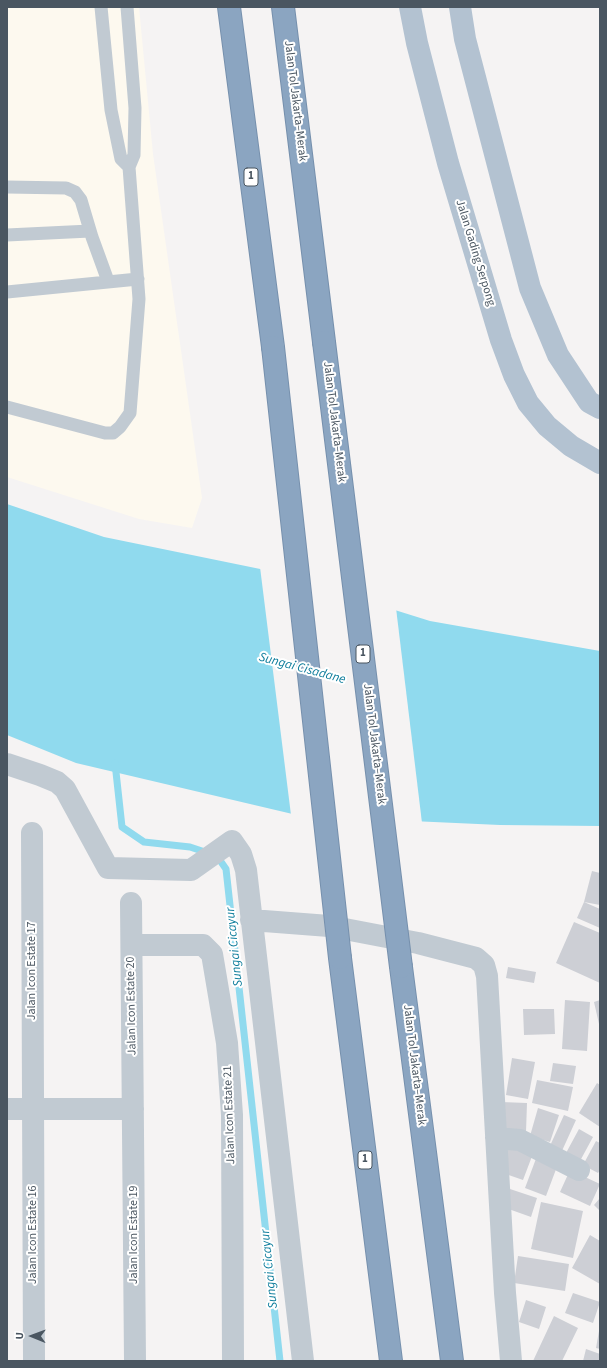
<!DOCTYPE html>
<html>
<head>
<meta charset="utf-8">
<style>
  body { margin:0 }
  #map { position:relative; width:607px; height:1368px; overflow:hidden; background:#f5f3f3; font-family:"Source Sans 3",sans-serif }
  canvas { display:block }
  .frame { position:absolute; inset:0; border:8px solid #4a5661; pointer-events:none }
  .north { position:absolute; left:12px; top:1316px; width:40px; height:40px; -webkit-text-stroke:3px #fff; paint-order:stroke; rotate:271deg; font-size:11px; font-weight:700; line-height:16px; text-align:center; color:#4a5661 }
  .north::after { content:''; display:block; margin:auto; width:14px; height:18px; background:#4a5661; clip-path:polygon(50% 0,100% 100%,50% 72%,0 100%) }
</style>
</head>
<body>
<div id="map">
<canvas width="607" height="1368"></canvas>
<div class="frame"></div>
<div class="north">U</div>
</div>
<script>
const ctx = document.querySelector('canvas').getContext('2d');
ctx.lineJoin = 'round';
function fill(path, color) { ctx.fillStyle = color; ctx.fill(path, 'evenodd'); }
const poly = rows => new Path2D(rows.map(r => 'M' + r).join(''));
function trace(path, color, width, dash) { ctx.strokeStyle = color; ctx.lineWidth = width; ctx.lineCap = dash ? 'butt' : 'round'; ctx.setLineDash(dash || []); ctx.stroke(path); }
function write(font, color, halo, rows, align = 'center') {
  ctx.font = font + ' "Source Sans 3",sans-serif'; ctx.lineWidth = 4; ctx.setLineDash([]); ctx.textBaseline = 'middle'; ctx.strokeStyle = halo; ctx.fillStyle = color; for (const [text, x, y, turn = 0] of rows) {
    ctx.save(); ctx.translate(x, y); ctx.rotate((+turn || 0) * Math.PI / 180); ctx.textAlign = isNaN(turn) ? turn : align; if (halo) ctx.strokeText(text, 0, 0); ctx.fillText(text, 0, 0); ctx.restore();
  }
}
const commercial = poly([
  [7,7,139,7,153,154,202,498,192,528,139,519,7,477]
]);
const water = poly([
  [7,504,104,537,270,571,430,621,600,651,600,826,500,825,301,816,76,763,7,735]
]);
const pier = poly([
  [260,567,396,608,422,823,301,818,291,815]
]);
const stream = poly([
  [115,763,122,827,144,842,190,847,217,856,226,869,280,1361]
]);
const building = poly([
  [592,871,600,873,600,905,584,902],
  [584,902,600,909,600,928,577,918],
  [574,922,600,933,600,983,556,963],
  [508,967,536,972,534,983,506,978],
  [565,1000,590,1002,587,1051,562,1049],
  [600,1000,600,1024,599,1024,594,1002],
  [523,1009,554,1009,555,1034,524,1035],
  [512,1058,535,1062,528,1099,506,1095],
  [553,1063,576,1066,573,1084,550,1081],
  [537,1080,573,1087,568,1111,532,1103],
  [597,1083,600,1085,600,1127,579,1113],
  [501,1102,527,1103,526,1132,500,1131],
  [538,1108,559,1115,550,1142,530,1136],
  [564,1115,576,1120,561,1153,549,1148],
  [579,1129,593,1137,580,1161,566,1153],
  [596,1141,600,1143,600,1170,598,1173,583,1165],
  [510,1143,534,1151,523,1180,500,1172],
  [537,1156,558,1164,546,1196,525,1188],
  [570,1170,600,1184,590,1206,560,1192],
  [510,1189,537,1198,531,1217,503,1207],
  [600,1198,600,1211,594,1205],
  [541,1202,583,1211,573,1258,531,1249],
  [590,1235,600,1241,600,1284,572,1268],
  [518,1256,569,1264,565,1291,514,1283],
  [573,1293,600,1302,593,1323,565,1313],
  [526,1300,546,1307,539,1329,519,1322],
  [554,1316,578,1328,562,1361,533,1361],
  [599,1331,600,1332,600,1349,596,1348],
  [586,1349,600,1354,600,1361,583,1361]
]);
const service = poly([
  [101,7,111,110,121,159,129,167],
  [7,187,66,188,75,192,81,200,92,237,108,281],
  [7,235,90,231],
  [7,292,138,279],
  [7,407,105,433,113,433,120,427,130,413,139,299,129,167,134,155,135,108,127,7]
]);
const minor = poly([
  [7,764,40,775,57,782,65,789,108,868,191,870,232,841,241,854,246,870,303,1361],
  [32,833,34,1361],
  [131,903,135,1361],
  [251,920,329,926,418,943,476,958,484,965,487,976,505,1293,511,1361],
  [132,945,203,945,212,954,227,1043,232,1115,233,1361],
  [7,1109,133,1109],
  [496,1138,520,1140,579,1170]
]);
const primary = poly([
  [410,7,417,43,448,163,501,340,514,375,528,403,547,426,571,446,600,463],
  [460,7,465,39,530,288,558,355,589,402,600,408]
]);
const motorway = poly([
  [229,7,273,347],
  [283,7,324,342],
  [340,958,391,1361],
  [401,967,452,1361]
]);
const motorwayBridge = poly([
  [324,342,401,967],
  [273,347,340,958]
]);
const shields = [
  [251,177,14],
  [363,654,14],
  [365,1160,14]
];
const shieldNames = [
  ["1",251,177],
  ["1",363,654],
  ["1",365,1160]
];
const streetNames = [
  ["Jalan Tol Jakarta–Merak",295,101,83],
  ["Jalan Gading Serpong",475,253,73],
  ["Jalan Tol Jakarta–Merak",334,422,83],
  ["Jalan Tol Jakarta–Merak",374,744,83],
  ["Jalan Icon Estate 17",32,971,-90],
  ["Jalan Icon Estate 20",132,1006,-91],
  ["Jalan Tol Jakarta–Merak",414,1065,83],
  ["Jalan Icon Estate 21",230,1115,-92],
  ["Jalan Icon Estate 16",33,1235,-90],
  ["Jalan Icon Estate 19",134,1235,-90]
];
const waterNames = [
  ["Sungai Cisadane",302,669,15],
  ["Sungai Cicayur",235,947,-96],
  ["Sungai Cicayur",270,1269,-96]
];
fill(commercial, '#fdf9ef');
fill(water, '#90daee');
fill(pier, '#f5f3f3');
trace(stream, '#90daee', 7);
fill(building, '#cdcfd5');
trace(motorway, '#7690ad', 24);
trace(service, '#c1cad2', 13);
trace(minor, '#c1cad2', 22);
trace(primary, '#b3c2d1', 22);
trace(motorway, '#8ba5c1', 22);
trace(motorwayBridge, '#7690ad', 24, []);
trace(motorwayBridge, '#8ba5c1', 22);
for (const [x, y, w] of shields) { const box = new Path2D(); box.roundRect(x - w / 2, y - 9, w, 18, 3); ctx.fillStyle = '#fff'; ctx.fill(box); trace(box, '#4a5661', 1); }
write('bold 11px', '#4a5661', null, shieldNames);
write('12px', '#4a5661', '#fff', streetNames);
write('italic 13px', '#0c7c9b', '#fff', waterNames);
</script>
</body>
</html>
